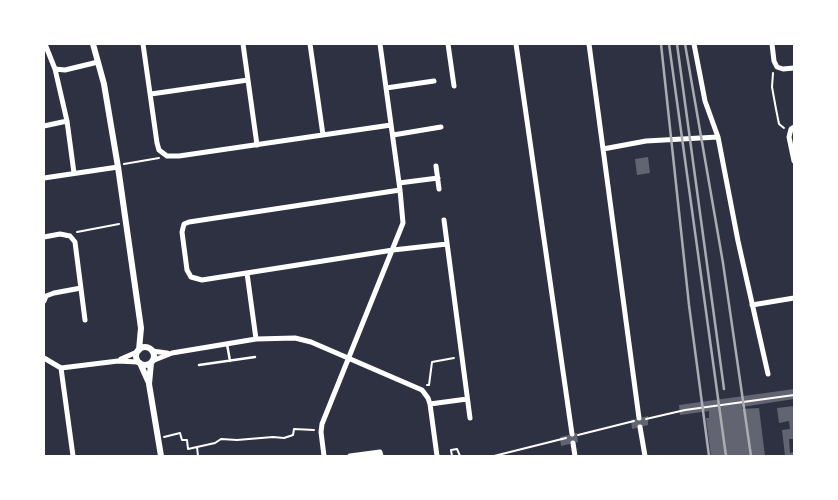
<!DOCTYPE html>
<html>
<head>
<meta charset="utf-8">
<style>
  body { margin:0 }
  #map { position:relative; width:838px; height:500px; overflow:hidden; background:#2d3142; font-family:"IBM Plex Serif",serif }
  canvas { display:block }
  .frame { position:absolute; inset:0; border:45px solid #fff; pointer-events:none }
</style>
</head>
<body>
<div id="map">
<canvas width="838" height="500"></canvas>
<div class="frame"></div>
</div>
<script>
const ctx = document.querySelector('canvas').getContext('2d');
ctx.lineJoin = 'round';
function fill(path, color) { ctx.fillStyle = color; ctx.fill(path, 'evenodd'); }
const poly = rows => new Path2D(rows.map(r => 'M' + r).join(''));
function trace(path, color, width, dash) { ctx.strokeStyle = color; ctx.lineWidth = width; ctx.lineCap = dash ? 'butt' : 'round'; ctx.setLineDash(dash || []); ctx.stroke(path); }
const building = poly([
  [648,157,650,173,637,175,635,159],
  [794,389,794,399,742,407,742,409,759,408,765,456,711,456,706,418,709,418,709,411,680,415,679,405],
  [794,406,794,439,789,439,790,453,794,452,794,456,785,456,782,430,790,429,789,421,779,423,777,408],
  [648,416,648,425,632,429,631,420],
  [577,433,578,442,561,446,560,437]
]);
const path = poly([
  [773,73,772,87,776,109,779,124,784,128],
  [124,164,159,158],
  [77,232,119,224],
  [427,385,429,385,432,362,454,358],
  [646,419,685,410,794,395],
  [578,435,634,421],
  [164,437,180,433,182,440,187,440,188,449,197,447],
  [198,456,197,447,215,443,221,439,237,440,273,437,284,438,293,435,294,429,314,430],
  [452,456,451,450,457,449,460,456],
  [494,456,566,438]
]);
const service = poly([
  [227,344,230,361],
  [199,365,255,357]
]);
const minor = poly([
  [45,44,55,69,65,70,98,62],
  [143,44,157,143,159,150,167,156,179,156,391,125],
  [243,44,257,145],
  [310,44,323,135],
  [448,44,454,86],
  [516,44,572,434],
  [589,44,639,418],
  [694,44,705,101,718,137,738,241,768,374],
  [772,44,774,61,777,67,783,69,794,68],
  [386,88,434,81],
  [151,94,248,80],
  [67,121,74,173],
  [44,126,67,121,55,69],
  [794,127,791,129,789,137,794,161],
  [393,135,441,127],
  [603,149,646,141,718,137],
  [436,166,439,189],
  [44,178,118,167],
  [399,183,438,178],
  [400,190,189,222,184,224,182,232,187,270,191,277,202,280,393,250,447,244],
  [444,220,470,418],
  [44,237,60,234,70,236,75,242,85,320],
  [247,273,256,339],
  [44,301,46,296,54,293,81,288],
  [752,305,794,298],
  [152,351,167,353],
  [44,358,61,368,118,361,138,362],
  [121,359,137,352],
  [152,361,172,353,256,339,295,338,311,342,422,390,428,398,430,404,437,456],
  [61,368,73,456],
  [430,404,467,399],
  [640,427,645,456],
  [573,443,575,456],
  [324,456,321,432,322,424,403,223,400,190,380,44],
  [350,456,380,452,381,456]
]);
const tertiary = poly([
  [93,44,104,84,118,167,141,328,139,350],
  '136 356a9 9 0 1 1 18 0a9 9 0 1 1-18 0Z',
  [140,363,149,383],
  [151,363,149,384,161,456]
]);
const rail = poly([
  [661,44,689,305,709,456],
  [669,44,726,456],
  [677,44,724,389],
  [685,44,723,263,751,456]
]);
fill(building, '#626471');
trace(path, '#fff', 2);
trace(service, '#fff', 2.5);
trace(minor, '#fff', 5);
trace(tertiary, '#fff', 6);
trace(rail, '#abadb3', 2.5);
</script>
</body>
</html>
